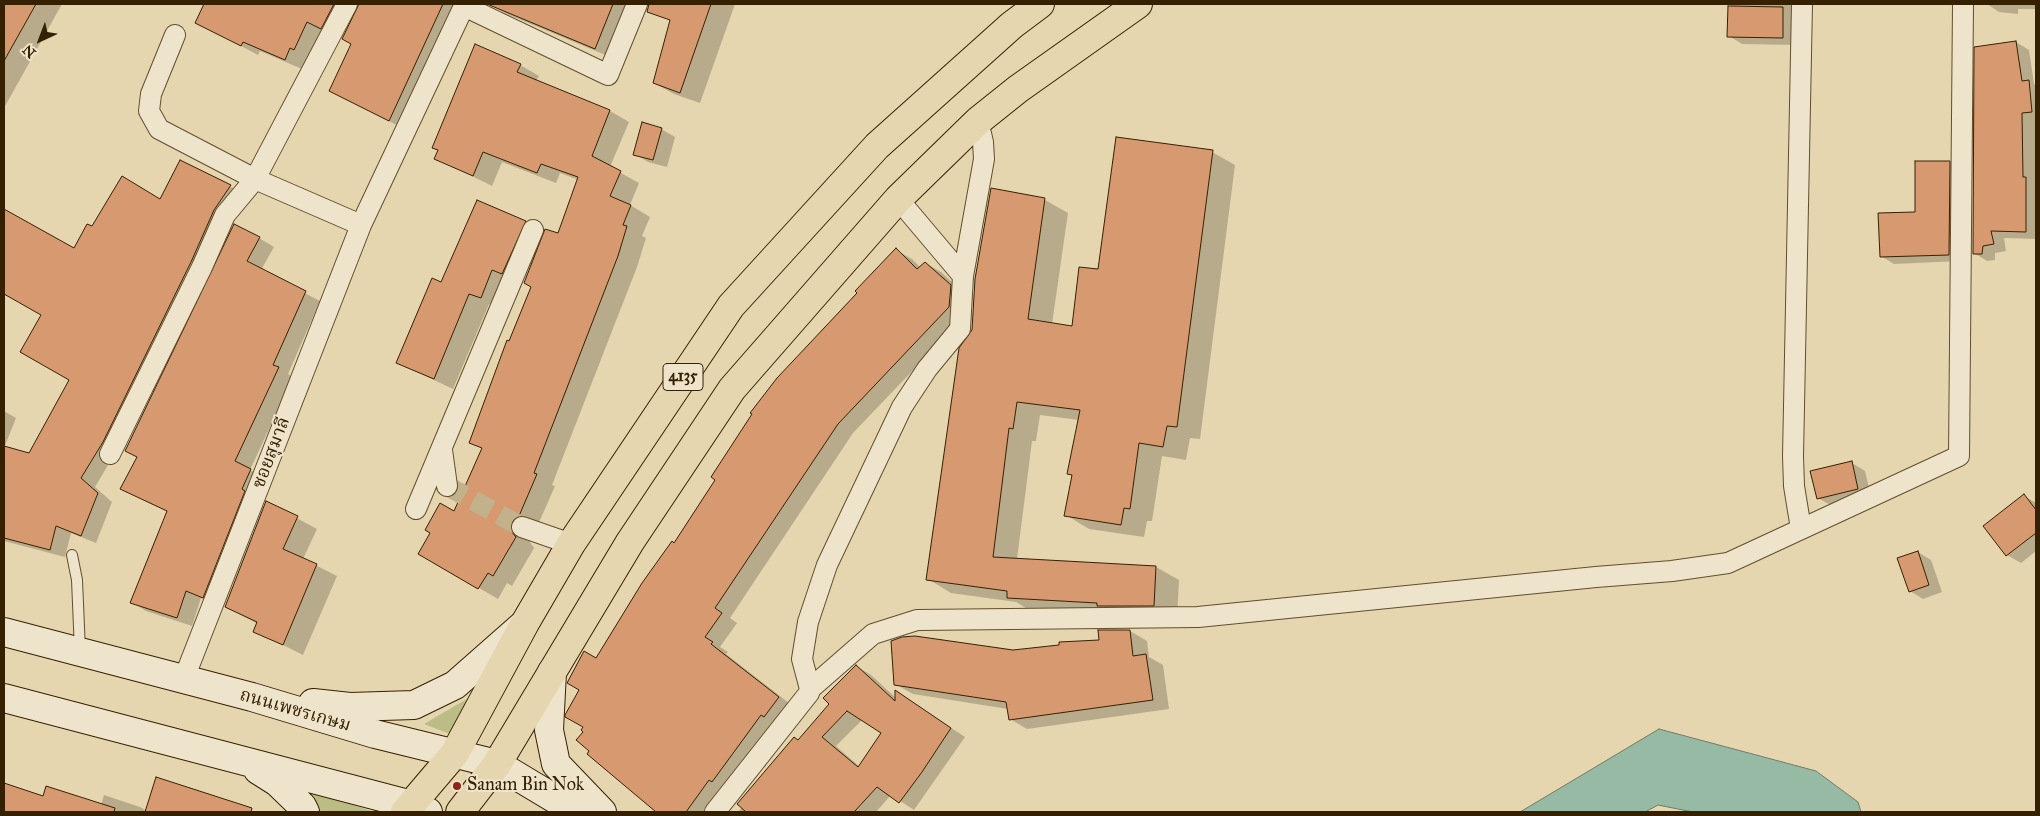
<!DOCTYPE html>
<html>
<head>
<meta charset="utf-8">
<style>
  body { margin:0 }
  #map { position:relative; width:2040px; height:816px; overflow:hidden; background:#e5d6af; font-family:"IM FELL Great Primer",serif }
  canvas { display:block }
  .frame { position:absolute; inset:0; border:5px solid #362002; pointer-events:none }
  .north { position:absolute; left:15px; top:15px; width:50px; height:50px; -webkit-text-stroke:4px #eee4cb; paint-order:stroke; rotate:223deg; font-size:14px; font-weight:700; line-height:20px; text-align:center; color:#362002 }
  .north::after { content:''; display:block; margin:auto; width:18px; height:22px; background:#362002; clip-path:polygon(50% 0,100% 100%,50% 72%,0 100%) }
</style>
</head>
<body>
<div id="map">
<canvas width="2040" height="816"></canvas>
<div class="frame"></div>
<div class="north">N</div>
</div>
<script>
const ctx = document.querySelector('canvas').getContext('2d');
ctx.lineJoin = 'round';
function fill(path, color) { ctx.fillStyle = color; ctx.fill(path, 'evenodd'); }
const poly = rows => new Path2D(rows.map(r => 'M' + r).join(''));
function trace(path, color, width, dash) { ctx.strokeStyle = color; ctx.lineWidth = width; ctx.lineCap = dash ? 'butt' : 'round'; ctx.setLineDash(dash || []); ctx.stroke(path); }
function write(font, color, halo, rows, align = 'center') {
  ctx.font = font + ' "IM FELL Great Primer","Noto Serif Thai",serif'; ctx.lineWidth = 4; ctx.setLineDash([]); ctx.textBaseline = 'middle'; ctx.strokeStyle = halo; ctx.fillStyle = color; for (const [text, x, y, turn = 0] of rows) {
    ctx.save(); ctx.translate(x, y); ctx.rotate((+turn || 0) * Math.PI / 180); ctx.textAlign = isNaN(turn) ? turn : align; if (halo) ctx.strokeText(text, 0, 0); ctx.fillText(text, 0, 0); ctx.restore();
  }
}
const green = poly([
  [472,696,450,734,424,724],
  [310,790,374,812,321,812]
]);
const water = poly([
  [1659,729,1816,771,1858,802,1861,812,1693,812,1658,805,1645,812,1520,812,1659,729]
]);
const shadow = poly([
  [4,4,62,4,4,108],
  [206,4,356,4,310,58,307,57,302,69,260,51,258,55,196,22],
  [359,4,464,4,406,130,331,91,353,44],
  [489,4,636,4,615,59,507,14],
  [667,4,735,4,700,103,674,94,654,83,671,21,663,16],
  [1731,4,1796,4,1796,45,1742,44,1729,36],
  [1987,4,2036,4,2036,9,2018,9,2018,14,1999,12],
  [2016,42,2029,50,2034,84,2036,86,2036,239,2004,238,2006,251,1995,253,1995,260,1987,261,1974,253],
  [520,65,539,76,536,81,610,111,629,122,610,167,639,183,630,205,650,217,642,236,646,238,637,267,552,485,555,486,537,527,530,533,529,541,534,548,512,586,507,583,498,599,419,553,455,513,483,449,471,442,533,287,532,265,530,264,521,284,500,308,489,304,453,389,398,363,442,284,525,222,544,233,559,234,579,180,560,173,556,183,502,162,492,186,436,158],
  [661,129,675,137,667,167,648,162,635,154],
  [1212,152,1235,165,1200,439,1190,438,1186,460,1162,456,1152,521,1147,521,1144,537,1089,529,1066,515,1073,476,1069,474,1079,420,1040,415,1036,441,1032,441,1017,559,1156,567,1179,580,1177,618,1031,611,1016,602,951,593,928,579,973,330,992,190,1045,200,1068,213,1052,324,1073,327,1100,271],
  [181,161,244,194,117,450,95,487,112,502,96,543,71,533,65,557,4,541,4,411,16,418,4,448,30,454,71,379,42,315,4,293,4,215,6,211,74,250,93,228,161,201],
  [1949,162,1962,169,1961,261,1894,264,1881,256,1916,213],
  [259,238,274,247,261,270,320,301,288,374,293,377,250,470,265,479,218,605,201,598,192,626,146,611,132,602,168,512,121,489,138,458,126,451],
  [896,250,912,259,921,268,925,263,941,272,966,295,965,316,853,433,730,618,737,623,720,647,728,652,726,654,794,707,708,812,658,812,589,753,591,751,585,732,597,659,717,479,778,379],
  [1852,463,1865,471,1871,496,1832,506,1818,498],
  [2024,496,2036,503,2036,551,2021,563,2007,555],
  [267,502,317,529,303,559,337,576,303,655,255,631,258,624,226,607],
  [1918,552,1931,560,1942,592,1923,599,1910,591],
  [1130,631,1147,641,1149,657,1163,665,1169,709,1027,729,1010,719,1008,709,913,694,895,684,1013,651,1100,641],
  [856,666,871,675,896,698,909,700,965,737,914,810,891,795,876,812,738,812,831,704],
  [862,720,883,733,860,767,836,746],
  [4,784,43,798,101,805,104,795,140,807,149,812,4,812],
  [162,808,238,808,237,812,177,812]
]);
const building = poly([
  [4,4,36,4,4,61,4,4],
  [204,4,334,4,321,29,307,22,294,50,290,48,285,60,243,42,241,46,195,23,204,4],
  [359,4,443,4,389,121,329,91,351,44,342,39,359,4],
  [487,4,613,4,595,49,487,4],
  [649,4,711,4,680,93,653,83,670,20,647,12,649,4],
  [1728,6,1783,7,1783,38,1727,37,1728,6],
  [2016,41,2022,81,2029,80,2032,112,2022,113,2023,177,2026,177,2026,232,1991,231,1994,244,1983,246,1982,254,1973,254,1974,47,2016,41],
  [475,44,521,64,517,72,610,110,592,156,621,171,610,196,631,205,623,225,627,226,618,256,534,473,537,474,519,516,511,523,510,530,516,537,493,576,488,573,478,589,418,554,430,533,425,530,440,503,454,511,482,448,469,443,507,340,509,341,531,287,524,283,545,229,558,233,578,177,541,164,537,173,483,152,473,176,434,159,438,150,432,148,475,44],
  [642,122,662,128,653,160,633,155,642,122],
  [1116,137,1213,150,1177,427,1167,426,1163,447,1139,443,1130,509,1124,508,1121,525,1064,516,1072,475,1067,474,1080,410,1017,402,1013,429,1009,428,993,557,1156,566,1154,606,1097,606,1097,603,1007,598,1007,591,926,580,959,348,972,330,975,279,991,188,1045,198,1028,319,1072,326,1079,267,1098,269,1116,137],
  [180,160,231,185,214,210,191,262,103,442,81,478,98,493,81,536,56,526,50,550,4,538,4,446,29,453,69,380,20,352,41,315,4,294,4,209,74,248,87,224,92,226,122,176,160,199,180,160],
  [1915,161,1950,161,1949,255,1880,257,1878,213,1915,212,1915,161],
  [477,200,526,221,502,274,492,270,481,298,469,294,434,379,396,363,432,278,441,282,477,200],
  [234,224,260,237,247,261,306,291,273,365,279,367,235,461,251,469,242,489,245,491,203,598,186,591,177,618,130,603,167,511,120,489,137,457,125,451,234,224],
  [896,248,917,269,925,262,951,285,949,307,838,424,715,608,722,613,705,637,713,642,711,644,779,697,764,717,761,715,712,782,709,780,686,812,656,812,587,754,589,751,576,740,583,732,581,730,583,727,565,717,565,715,579,690,567,683,584,651,596,658,642,583,672,541,674,543,715,480,711,477,752,414,750,413,777,378,857,293,855,291,896,248],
  [1852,461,1858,489,1817,499,1810,471,1852,461],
  [2024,494,2036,510,2036,533,2006,556,1983,526,2024,494],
  [266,501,298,516,283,549,317,564,283,645,253,632,257,622,225,607,266,501],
  [1918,551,1929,585,1909,592,1897,558,1918,551],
  [1098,630,1130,630,1133,656,1146,654,1153,700,1009,720,1006,702,894,685,891,641,902,637,915,636,1013,650,1059,645,1059,642,1099,640,1098,630],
  [856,665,895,701,895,690,951,728,922,772,899,803,877,787,854,812,746,812,737,804,794,737,798,740,829,704,823,698,856,665],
  [847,711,881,733,858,767,822,737,847,711],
  [156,777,252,808,251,812,145,812,156,777],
  [4,783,43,796,46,786,115,808,114,812,4,812,4,783]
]);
const minorTunnel = poly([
  [447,486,522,527]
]);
const service = poly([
  [72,555,77,580,80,651]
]);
const minor = poly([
  [464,6,608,75,637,4],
  [175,35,151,94,149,111,159,129,255,179,361,225],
  [898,199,963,276],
  [442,450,447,486],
  [110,454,202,267,225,215,255,179,347,4],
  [416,509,533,230],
  [522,527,571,544],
  [1801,529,1794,486,1793,456,1802,4],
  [183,681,361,225,465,4],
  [810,689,802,659,808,622,827,565,902,407,927,369,960,329,963,276,984,159,983,142,978,121],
  [715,812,809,693,810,689,873,634,917,620,1198,617,1596,577,1672,571,1728,563,1959,456,1963,4]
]);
const secondary = poly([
  [4,632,252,697,375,734,497,764,577,812],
  [552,672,549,730,556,764,602,812],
  [4,698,412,805,428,812],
  [313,703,350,707,414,705,455,685,522,626],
  [258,770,277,782,302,806,305,812]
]);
const primary = poly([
  [405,812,455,753,525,623,571,544,731,306,877,146,1012,25,1040,4],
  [460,812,497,764,630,542,732,389,898,199,978,121,1018,89,1138,4]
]);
const markers = [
  [457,786,5,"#8f2418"]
];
const shields = [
  [683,377,40]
];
const shieldNames = [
  ["4135",683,377]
];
const streetNames = [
  ["ซอยสุมาลี",272,453,-69],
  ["ถนนเพชรเกษม",295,711,16]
];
const poiNames = [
  ["Sanam Bin Nok",467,786]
];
fill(green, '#bbbc86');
fill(water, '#97baa5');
trace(water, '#707c64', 1);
fill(shadow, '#0003');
fill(building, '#d69970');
trace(building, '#362002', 1);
trace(minorTunnel, '#c2b28c', 20, [20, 10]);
trace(service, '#624e2d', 12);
trace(minor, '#624e2d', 22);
trace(secondary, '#362002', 30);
trace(primary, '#362002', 30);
trace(service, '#eee4cb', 10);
trace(minor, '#eee4cb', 20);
trace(secondary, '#eee4cb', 28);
trace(primary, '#e5d6af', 28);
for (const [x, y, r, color] of markers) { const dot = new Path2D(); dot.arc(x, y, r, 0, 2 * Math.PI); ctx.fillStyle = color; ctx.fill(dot); trace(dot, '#eee4cb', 2); }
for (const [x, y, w] of shields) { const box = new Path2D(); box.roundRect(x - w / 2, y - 13.5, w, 27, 4); ctx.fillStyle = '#eee4cb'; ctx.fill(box); trace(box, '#362002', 1); }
write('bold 16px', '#362002', null, shieldNames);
write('18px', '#362002', '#eee4cb', streetNames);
write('18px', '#362002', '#eee4cb', poiNames, 'left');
</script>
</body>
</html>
